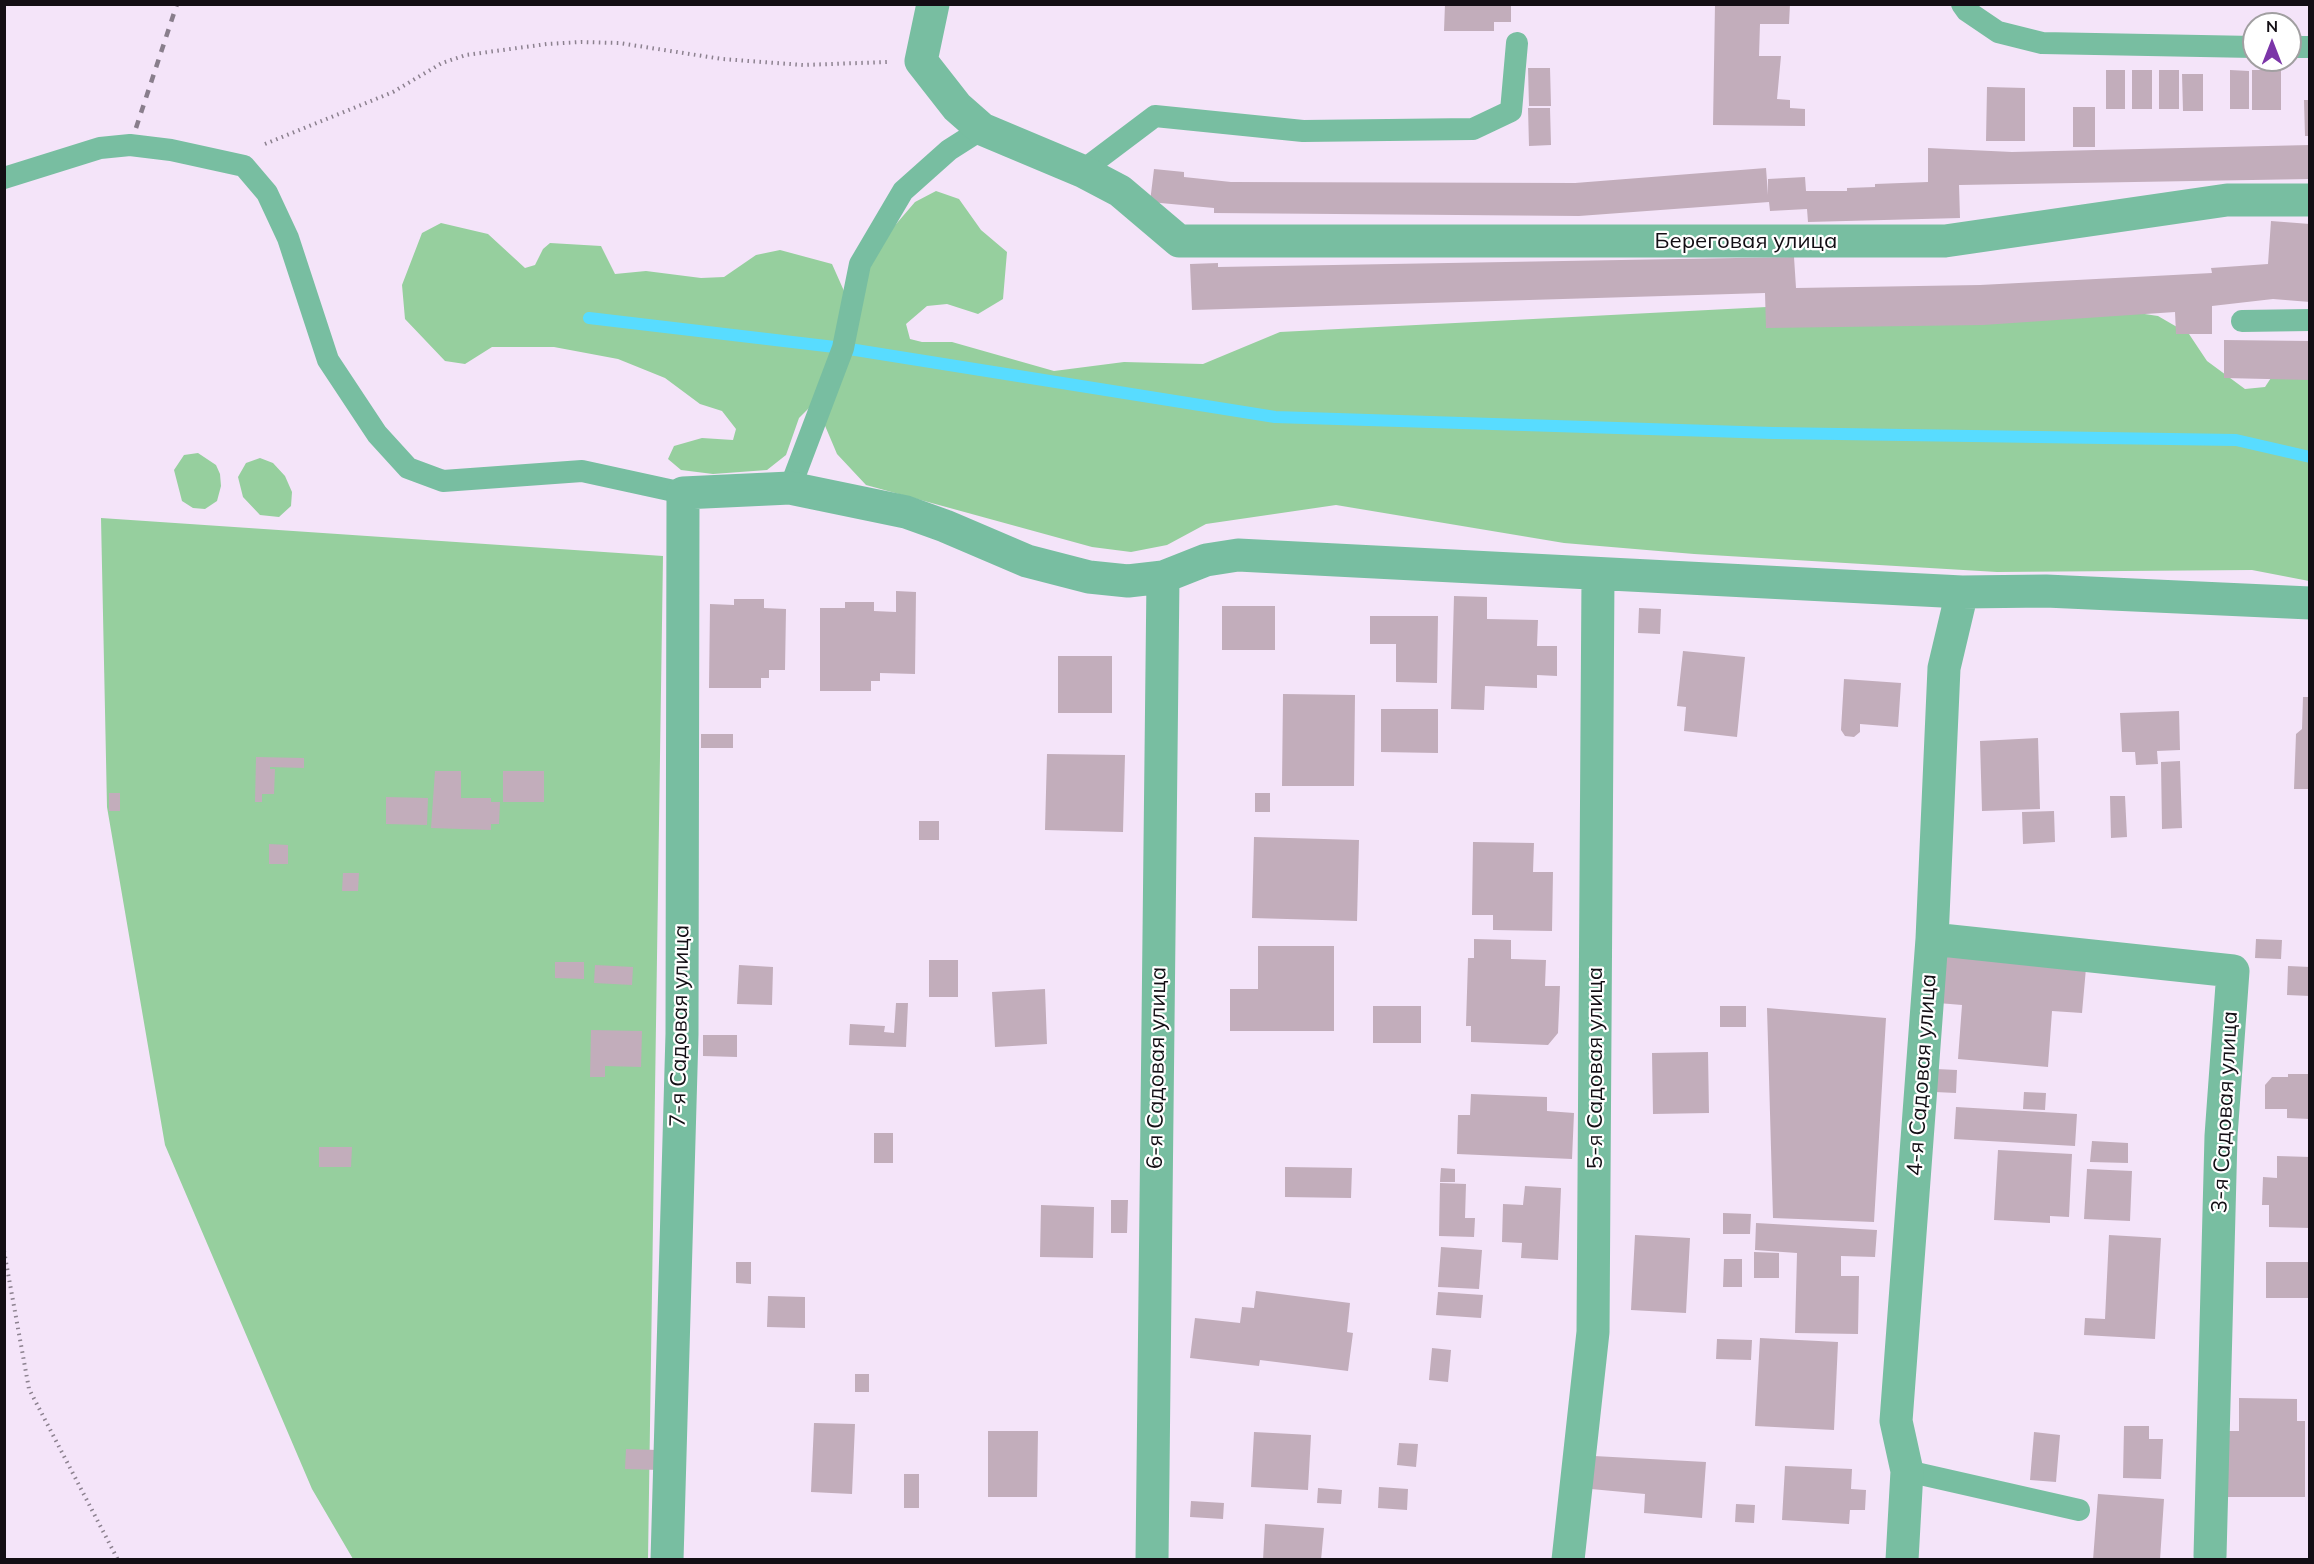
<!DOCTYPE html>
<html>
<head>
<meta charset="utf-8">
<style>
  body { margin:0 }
  #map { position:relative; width:2314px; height:1564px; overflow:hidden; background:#f4e4f9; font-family:Mulish,sans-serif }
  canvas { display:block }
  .frame { position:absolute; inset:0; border:6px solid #130e14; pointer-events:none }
  .north { position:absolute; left:2242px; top:12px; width:60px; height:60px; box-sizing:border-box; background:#fff; border:2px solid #a19fa1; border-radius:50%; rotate:0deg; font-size:16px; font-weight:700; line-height:24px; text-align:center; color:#130e14 }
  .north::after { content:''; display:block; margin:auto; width:21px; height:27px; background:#7b35a8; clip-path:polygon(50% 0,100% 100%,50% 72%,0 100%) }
</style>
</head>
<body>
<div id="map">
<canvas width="2314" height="1564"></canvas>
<div class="frame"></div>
<div class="north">N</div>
</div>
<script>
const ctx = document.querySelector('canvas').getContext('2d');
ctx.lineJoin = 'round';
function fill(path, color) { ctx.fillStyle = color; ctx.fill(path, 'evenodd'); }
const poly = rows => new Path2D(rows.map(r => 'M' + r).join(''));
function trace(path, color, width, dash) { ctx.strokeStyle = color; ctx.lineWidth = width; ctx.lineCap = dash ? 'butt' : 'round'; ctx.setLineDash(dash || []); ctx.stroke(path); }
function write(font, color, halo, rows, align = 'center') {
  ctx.font = font + ' Mulish,sans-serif'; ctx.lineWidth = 4.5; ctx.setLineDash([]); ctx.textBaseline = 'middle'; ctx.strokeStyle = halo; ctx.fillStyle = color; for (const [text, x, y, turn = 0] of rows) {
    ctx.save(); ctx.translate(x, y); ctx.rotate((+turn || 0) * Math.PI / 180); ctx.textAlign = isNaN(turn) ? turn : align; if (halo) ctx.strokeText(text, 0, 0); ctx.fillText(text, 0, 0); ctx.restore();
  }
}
const green = poly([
  [936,191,959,199,981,230,1007,252,1003,299,978,314,947,304,927,306,906,324,910,339,922,342,952,342,1054,371,1124,362,1203,364,1280,332,1825,304,2077,304,2158,316,2189,334,2207,361,2245,389,2265,387,2288,352,2309,347,2309,581,2252,570,1997,572,1694,554,1564,543,1336,505,1206,524,1167,545,1131,552,1092,547,866,485,837,454,815,402,799,418,786,455,767,470,713,474,681,470,668,459,674,446,702,438,733,440,736,429,722,411,700,404,665,378,618,359,554,347,492,347,465,364,445,361,405,319,402,285,422,233,441,223,488,234,525,268,535,265,543,249,550,243,601,246,615,274,646,271,701,278,724,277,756,255,780,250,832,264,848,300,891,230,915,202],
  [198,453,216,465,220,474,221,486,217,501,205,509,193,508,182,501,174,470,184,455],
  [260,458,273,463,285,476,292,492,291,506,279,517,260,515,243,497,238,477,246,463],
  [101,518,663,556,648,1559,353,1559,312,1489,165,1145,107,807]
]);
const stream = poly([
  [589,318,843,348,1275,417,1773,433,2236,440,2310,457]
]);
const building = poly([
  [1445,4,1511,4,1511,22,1494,22,1494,31,1444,31],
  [1715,4,1790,4,1789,24,1760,24,1759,56,1781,56,1777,99,1790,100,1790,108,1805,109,1805,126,1713,125],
  [1528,68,1550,68,1551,106,1529,106],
  [2106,70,2125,70,2125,109,2106,109],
  [2132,70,2152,70,2152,109,2132,109],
  [2159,70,2179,70,2179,109,2159,109],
  [2230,70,2249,71,2249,109,2230,109],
  [2252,70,2281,70,2281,110,2252,110],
  [2182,74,2203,74,2203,111,2183,111],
  [1987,87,2025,88,2025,141,1986,141],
  [2304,100,2310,100,2310,136,2305,136],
  [2073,107,2095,107,2095,147,2073,147],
  [1528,108,1550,108,1551,145,1529,146],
  [2310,145,2310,179,1959,185,1960,218,1808,222,1807,209,1770,211,1769,202,1579,216,1214,213,1214,208,1150,202,1154,169,1184,172,1184,177,1231,182,1575,183,1766,168,1768,195,1768,179,1805,177,1806,191,1847,191,1847,188,1875,187,1875,184,1928,182,1928,148,2012,152],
  [2271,221,2310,224,2310,302,2273,299,2212,306,2212,334,2176,334,2175,312,1983,325,1766,328,1765,293,1192,310,1190,264,1218,263,1218,267,1794,257,1796,288,1980,285,2212,273,2211,268,2268,264],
  [2224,340,2310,341,2310,380,2224,378],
  [896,591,916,592,915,674,880,673,880,681,871,681,871,691,820,691,820,608,845,608,845,602,874,602,874,611,896,612],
  [1454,596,1487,597,1487,619,1538,620,1537,646,1557,646,1557,676,1537,675,1537,688,1485,686,1484,710,1451,709],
  [734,599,764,599,764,608,786,609,785,670,769,670,769,678,761,678,761,688,709,688,710,604,734,605],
  [1222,606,1275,606,1275,650,1222,650],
  [1639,608,1661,609,1660,634,1638,633],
  [1370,616,1438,616,1437,683,1396,682,1396,644,1370,644],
  [1683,651,1745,657,1737,737,1684,731,1686,707,1677,706],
  [1058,656,1112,656,1112,713,1058,713],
  [1844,679,1901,683,1898,727,1860,724,1860,732,1854,737,1845,736,1841,730],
  [1283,694,1355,695,1354,786,1282,786],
  [2303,697,2310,697,2310,789,2294,789,2296,734,2302,729],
  [1381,709,1438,709,1438,753,1381,752],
  [2179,711,2180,750,2157,751,2158,764,2136,765,2135,752,2122,752,2120,713],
  [701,734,733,734,733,748,701,748],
  [2038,738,2040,809,1982,811,1980,741],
  [1047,754,1125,755,1123,832,1045,830],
  [256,757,304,758,304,768,270,767,270,769,275,769,274,794,262,794,262,802,255,802],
  [2180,761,2182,828,2162,829,2161,762],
  [435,771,461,771,461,798,491,798,491,802,500,802,499,824,491,824,491,830,431,828],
  [503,771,544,771,544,802,503,802],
  [109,793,120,793,120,811,109,811],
  [1255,793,1270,793,1270,812,1255,812],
  [2110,796,2125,796,2127,837,2111,838],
  [386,797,428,798,427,825,386,824],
  [2054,811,2055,842,2023,844,2022,812],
  [919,821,939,821,939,840,919,840],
  [1254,837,1359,840,1357,921,1252,918],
  [1473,842,1534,843,1533,872,1553,872,1552,931,1493,930,1493,915,1472,915],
  [269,844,288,845,288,864,269,864],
  [343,873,359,873,358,891,342,891],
  [1474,939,1511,940,1511,959,1546,960,1545,986,1560,986,1558,1033,1548,1045,1471,1042,1471,1026,1466,1026,1468,958,1474,958],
  [2256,939,2282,940,2281,959,2255,958],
  [1258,946,1334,946,1334,1031,1230,1031,1230,989,1258,989],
  [1942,956,2086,968,2082,1013,2052,1011,2048,1067,1958,1059,1962,1005,1938,1003],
  [929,960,958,960,958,997,929,997],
  [555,962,584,962,584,979,555,978],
  [595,965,633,967,632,985,594,983],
  [739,965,773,967,772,1005,737,1004],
  [2288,966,2310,967,2310,996,2287,995],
  [1045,989,1047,1044,995,1047,992,992],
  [896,1003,908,1003,906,1047,849,1045,850,1024,885,1026,884,1032,894,1033],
  [1373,1006,1421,1006,1421,1043,1373,1043],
  [1720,1006,1746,1006,1746,1027,1720,1027],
  [1767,1008,1886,1018,1874,1222,1773,1218],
  [591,1030,642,1031,641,1067,605,1066,605,1077,590,1077],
  [703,1035,737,1035,737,1057,703,1056],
  [1708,1052,1709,1113,1653,1114,1652,1053],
  [1936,1069,1957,1070,1956,1093,1935,1092],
  [2288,1074,2310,1074,2310,1119,2287,1118,2287,1109,2265,1109,2265,1085,2272,1077,2288,1077],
  [2024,1092,2046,1093,2045,1110,2023,1109],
  [1471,1094,1547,1097,1547,1111,1574,1113,1572,1159,1457,1154,1458,1115,1470,1115],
  [1956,1107,2077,1114,2075,1146,1954,1139],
  [874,1133,893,1133,893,1163,874,1163],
  [2092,1141,2128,1143,2128,1163,2090,1162],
  [319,1147,352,1147,351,1167,319,1167],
  [1998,1150,2072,1154,2069,1217,2050,1216,2050,1223,1994,1220],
  [2277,1156,2310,1157,2310,1228,2269,1227,2269,1205,2262,1205,2263,1177,2277,1178],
  [1285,1167,1352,1168,1351,1198,1285,1197],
  [1441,1168,1455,1169,1455,1182,1440,1182],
  [2087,1169,2132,1171,2130,1221,2084,1219],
  [1440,1183,1466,1184,1465,1218,1475,1218,1474,1237,1439,1236],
  [1525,1186,1561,1188,1558,1260,1521,1258,1522,1243,1502,1242,1503,1204,1523,1205],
  [1111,1200,1128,1200,1127,1233,1111,1233],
  [1041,1205,1094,1207,1093,1258,1040,1257],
  [1723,1213,1751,1214,1750,1234,1723,1234],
  [1756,1223,1877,1230,1875,1257,1841,1256,1841,1276,1859,1276,1858,1334,1795,1333,1797,1253,1755,1250],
  [1635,1235,1690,1238,1686,1313,1631,1310],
  [2109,1235,2161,1238,2155,1339,2084,1335,2085,1318,2105,1319],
  [1441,1247,1482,1250,1479,1289,1438,1287],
  [1754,1252,1779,1253,1779,1278,1754,1278],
  [1724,1259,1742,1259,1742,1287,1723,1287],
  [736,1262,751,1262,751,1284,736,1283],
  [2266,1262,2310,1262,2310,1298,2266,1298],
  [1256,1291,1350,1303,1347,1332,1353,1333,1348,1371,1260,1360,1259,1366,1190,1358,1195,1318,1240,1323,1242,1307,1254,1308],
  [1438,1292,1483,1295,1481,1318,1436,1315],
  [768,1296,805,1297,805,1328,767,1327],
  [1760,1338,1838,1342,1834,1430,1755,1426],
  [1717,1339,1752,1340,1751,1360,1716,1359],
  [1432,1348,1451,1350,1448,1382,1429,1380],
  [855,1374,869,1374,869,1392,855,1392],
  [2239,1398,2297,1399,2297,1421,2305,1421,2305,1497,2223,1497,2223,1431,2239,1431],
  [814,1423,855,1424,852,1494,811,1492],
  [2124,1426,2149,1426,2149,1439,2163,1439,2161,1479,2123,1478],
  [988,1431,1038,1431,1037,1497,988,1497],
  [1254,1432,1311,1435,1308,1490,1251,1487],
  [2034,1432,2060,1435,2056,1482,2030,1480],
  [1399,1443,1418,1444,1416,1467,1397,1465],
  [626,1449,658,1450,658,1470,625,1469],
  [1594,1456,1706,1462,1702,1518,1644,1513,1645,1494,1591,1489],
  [1785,1466,1852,1469,1851,1489,1866,1490,1865,1510,1850,1510,1849,1524,1782,1520],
  [904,1474,919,1474,919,1508,904,1508],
  [1379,1487,1408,1489,1407,1510,1378,1508],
  [1318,1488,1342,1490,1341,1504,1317,1503],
  [2098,1494,2164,1499,2160,1560,2093,1560],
  [1191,1501,1224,1503,1223,1519,1190,1517],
  [1736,1504,1755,1505,1754,1523,1735,1522],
  [1265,1524,1324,1528,1321,1560,1263,1560]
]);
const path = poly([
  [265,144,393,92,442,63,466,55,547,44,581,42,619,43,722,59,803,65,887,62],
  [4,1251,29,1389,118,1560]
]);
const service = poly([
  [1962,4,1967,11,1998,32,2042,43,2254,47],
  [2290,47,2310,47],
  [1082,171,1155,116,1303,131,1473,129,1511,111,1517,43],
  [4,178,100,148,130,145,171,150,244,166,267,193,288,238,328,360,377,434,408,468,443,481,582,471,683,493],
  [2242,321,2310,320],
  [790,488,843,348,860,264,903,191,949,150,982,129],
  [1907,1471,2079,1510]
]);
const minor = poly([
  [933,4,921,61,957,107,982,129,1082,171,1120,191,1179,241,1945,241,2227,200,2310,200],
  [1932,939,2233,971,2221,1136,2210,1556],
  [667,1560,682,1034,683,493,790,488,906,512,945,526,1027,561,1089,577,1128,581,1163,577,1206,560,1238,555,1962,592,2046,591,2310,603],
  [1152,1560,1163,577],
  [1568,1560,1593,1332,1598,575],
  [1902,1560,1907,1471,1896,1421,1932,939,1944,668,1962,592]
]);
const rail = poly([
  [136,128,177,4]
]);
const streetNames = [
  ["Береговая улица",1746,241],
  ["7-я Садовая улица",680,1026,-89],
  ["6-я Садовая улица",1157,1068,-89],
  ["5-я Садовая улица",1595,1068,-90],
  ["4-я Садовая улица",1922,1075,-86],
  ["3-я Садовая улица",2225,1112,-87]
];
fill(green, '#96cf9e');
trace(stream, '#58dcff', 12);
fill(building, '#c2adbb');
trace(path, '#8c818f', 4, [1.5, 4.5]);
trace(service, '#78bea1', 22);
trace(minor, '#78bea1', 33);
trace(rail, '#897e8c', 4.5, [8, 8]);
write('22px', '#130e14', '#fff', streetNames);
</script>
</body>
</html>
